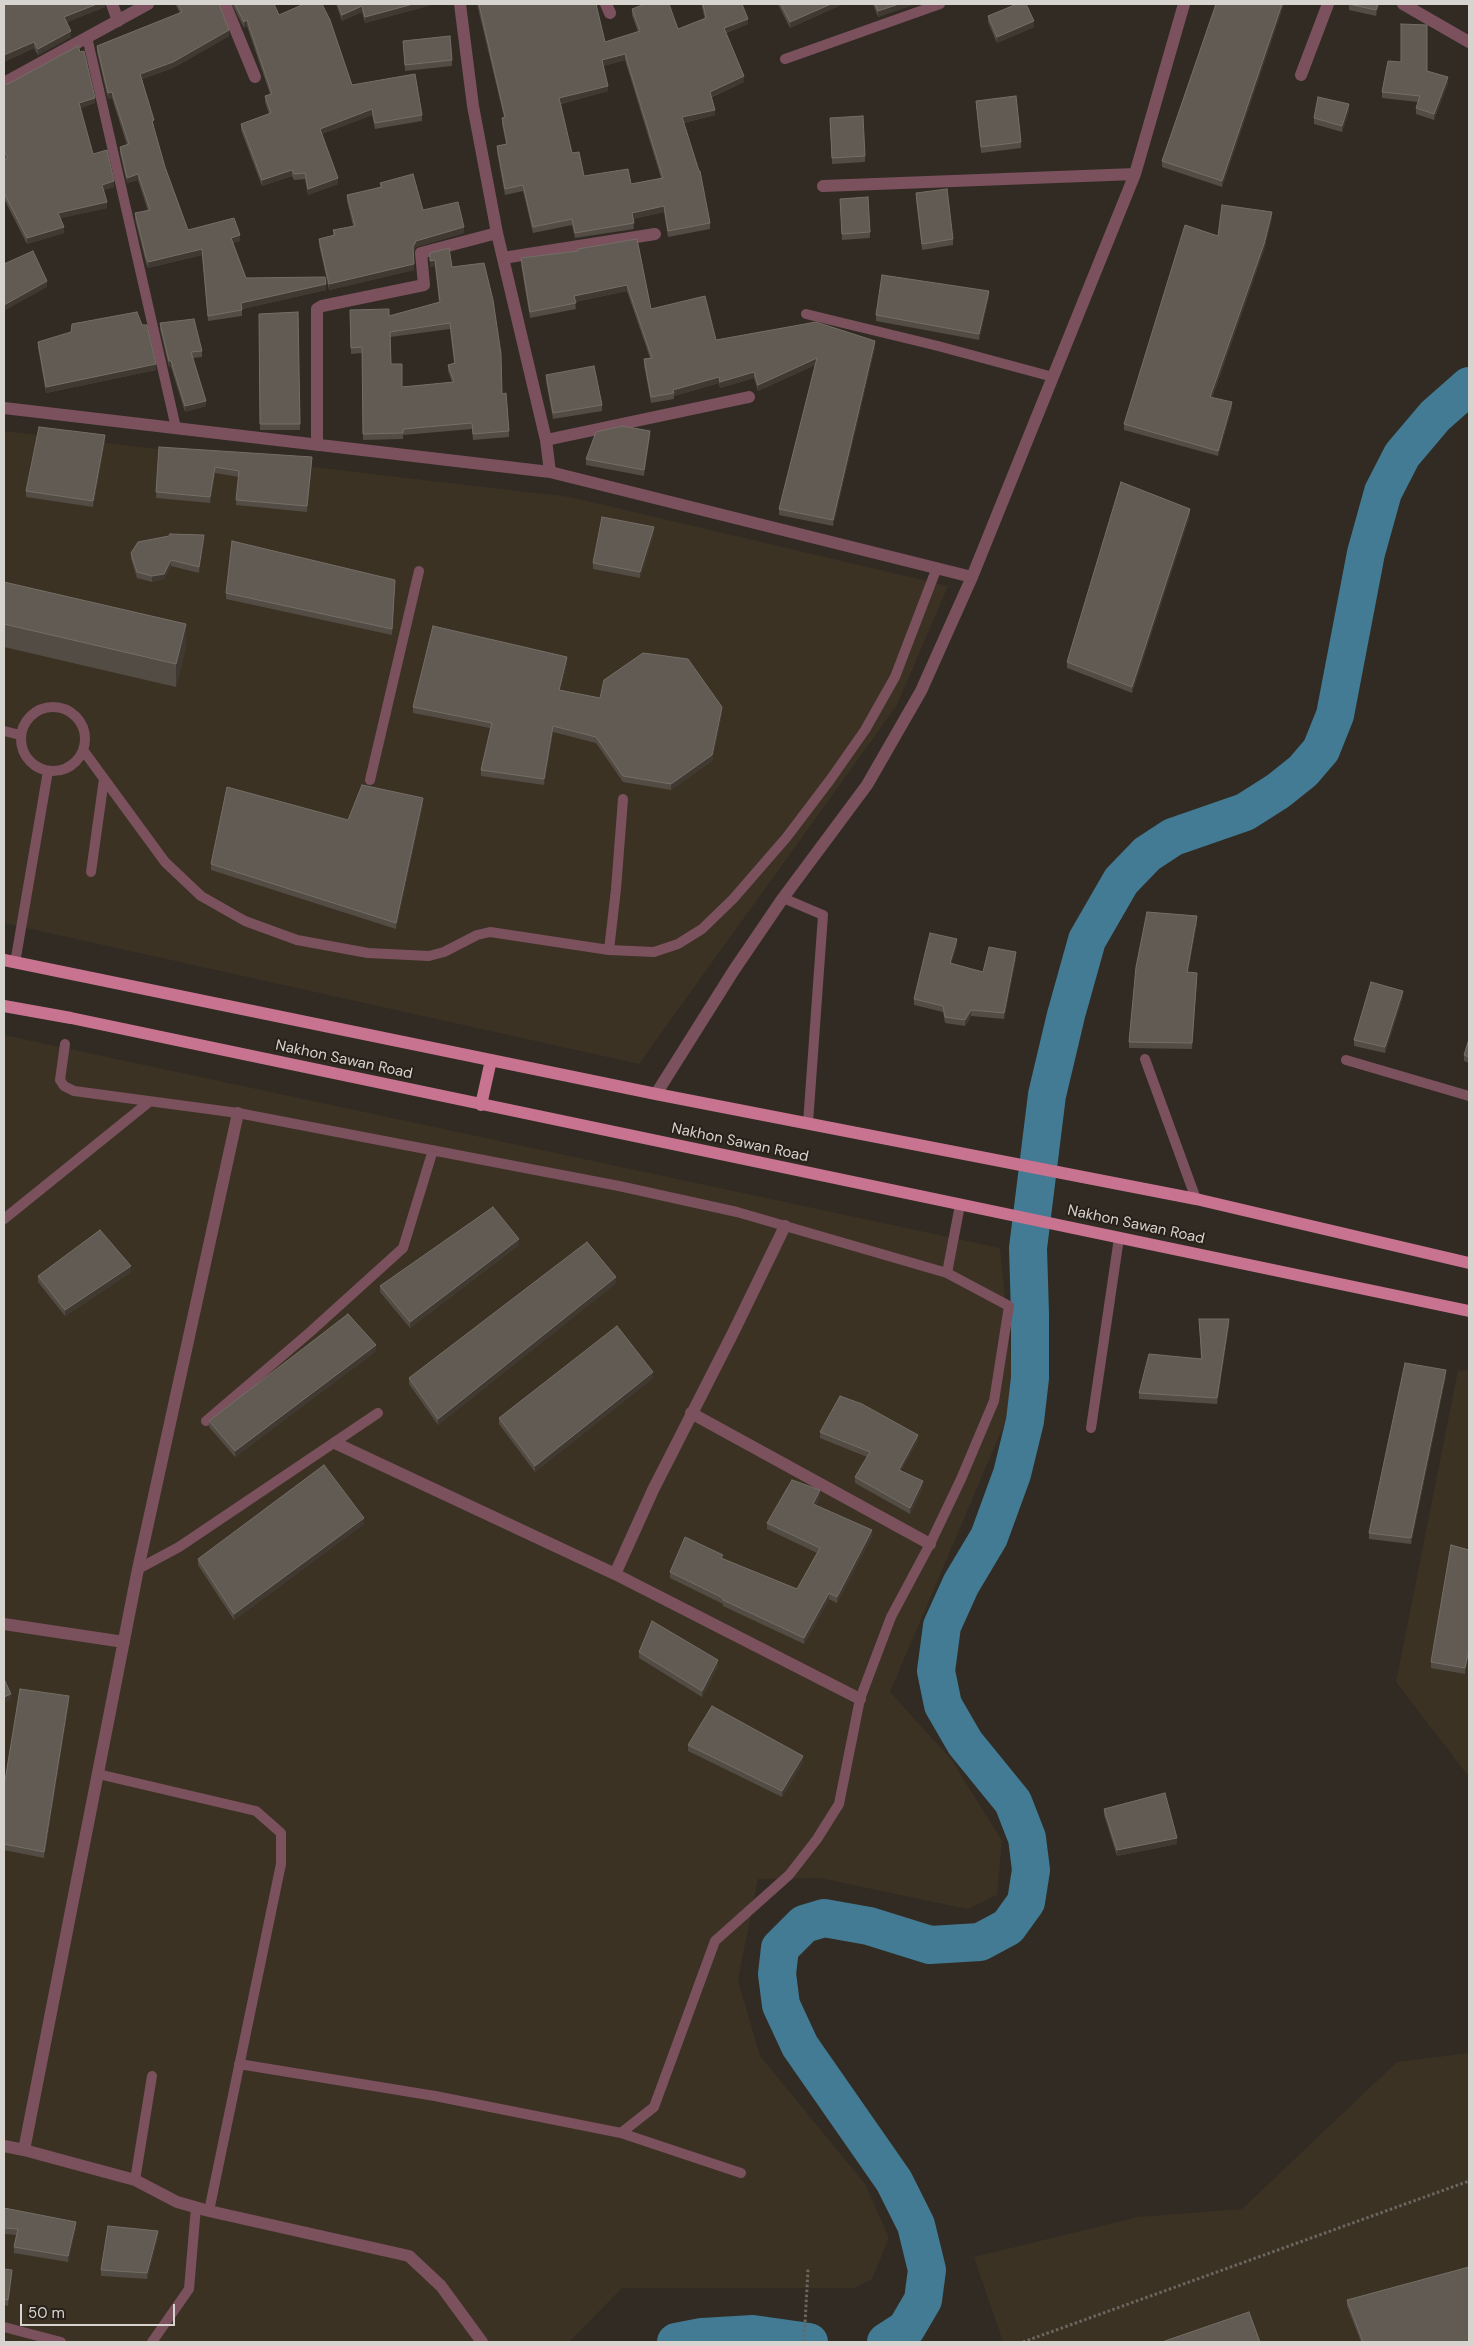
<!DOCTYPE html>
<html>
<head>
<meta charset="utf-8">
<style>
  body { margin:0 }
  #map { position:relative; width:1473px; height:2346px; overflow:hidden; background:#312b23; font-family:"DM Sans",sans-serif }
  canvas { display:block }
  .frame { position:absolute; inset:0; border:5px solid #d7d4cf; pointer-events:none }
  .scale { position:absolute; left:20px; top:2304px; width:155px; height:22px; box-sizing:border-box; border:2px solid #d7d4cf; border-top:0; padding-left:6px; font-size:15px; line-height:18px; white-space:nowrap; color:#d7d4cf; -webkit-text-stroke:4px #272119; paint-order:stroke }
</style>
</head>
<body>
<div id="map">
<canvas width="1473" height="2346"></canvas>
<div class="frame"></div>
<div class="scale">50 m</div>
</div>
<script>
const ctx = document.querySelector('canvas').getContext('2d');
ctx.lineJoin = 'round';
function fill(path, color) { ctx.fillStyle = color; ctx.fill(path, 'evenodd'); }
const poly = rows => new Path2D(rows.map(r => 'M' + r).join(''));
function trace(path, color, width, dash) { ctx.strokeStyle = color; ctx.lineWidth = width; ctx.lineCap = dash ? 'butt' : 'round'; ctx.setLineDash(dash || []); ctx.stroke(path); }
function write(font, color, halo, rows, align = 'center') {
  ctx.font = font + ' "DM Sans",sans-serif'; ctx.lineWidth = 4; ctx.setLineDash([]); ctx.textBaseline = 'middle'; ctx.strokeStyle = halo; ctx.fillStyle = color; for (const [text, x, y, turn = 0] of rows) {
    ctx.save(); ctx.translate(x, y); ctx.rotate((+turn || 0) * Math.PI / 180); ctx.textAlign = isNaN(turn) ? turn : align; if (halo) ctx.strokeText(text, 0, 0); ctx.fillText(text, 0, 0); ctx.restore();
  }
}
const built = poly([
  [4,431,570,497,948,586,897,705,639,1064,4,923],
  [4,1035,1000,1248,1015,1399,890,1692,951,1759,1002,1841,997,1895,967,1909,820,1878,758,1879,738,1980,760,2056,865,2184,889,2238,872,2279,854,2288,622,2288,569,2342,4,2342],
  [1458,1370,1469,1371,1469,1777,1396,1682],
  [1469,2053,1469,2342,1003,2342,974,2257,1138,2217,1242,2209,1397,2062]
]);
const river = poly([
  [676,2342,702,2337,753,2334,809,2342],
  [886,2342,906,2329,923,2300,927,2270,916,2225,894,2181,800,2046,781,2005,777,1974,780,1948,804,1924,824,1918,869,1926,930,1945,980,1942,1008,1927,1026,1902,1031,1870,1027,1838,1013,1802,965,1743,943,1705,936,1671,942,1626,961,1584,989,1537,1012,1474,1025,1421,1030,1378,1030,1314,1028,1248,1047,1095,1066,1015,1087,940,1121,881,1147,854,1173,837,1245,812,1278,791,1303,771,1321,750,1335,715,1366,553,1383,492,1402,455,1435,416,1469,386]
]);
const path = poly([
  [804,2342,808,2269],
  [1023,2342,1469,2181]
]);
const service = poly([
  [87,37,176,428],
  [785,59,940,4],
  [806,314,938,346,1053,377],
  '21 739a32 32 0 1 1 64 0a32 32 0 1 1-64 0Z',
  [4,731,20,735],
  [83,750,165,862,201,896,245,921,297,940,368,953,429,956,444,952,477,935,490,932,609,950,654,952,678,944,702,929,733,899,786,838,830,780,865,730,895,677,936,570],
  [370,780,419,571],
  [91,872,104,779],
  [783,898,823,915,808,1123],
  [609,950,616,889,623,799],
  [15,963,48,771],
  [65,1044,60,1080,64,1086,74,1091,238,1113,619,1186,737,1212,947,1273],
  [1145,1059,1196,1199],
  [1346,1060,1469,1096],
  [4,1219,149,1102],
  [206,1421,309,1333,403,1248,433,1150],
  [1091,1428,1119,1238],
  [138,1569,179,1547,378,1413],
  [98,1774,256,1811,281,1833,281,1864,209,2211],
  [239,2064,435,2096,621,2133,654,2107,715,1941,789,1875,817,1839,839,1804,860,1699,891,1617,930,1544,961,1479,994,1401,1009,1306,947,1273,960,1205],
  [621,2133,741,2173],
  [135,2180,152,2076],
  [4,2327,61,2342],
  [152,2342,189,2289,196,2207]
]);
const minor = poly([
  [112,4,118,21],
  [225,4,255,77],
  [606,4,610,13],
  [1403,4,1469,42],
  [1301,75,1328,4],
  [4,83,148,4],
  [823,186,1135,174],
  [503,258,655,234],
  [4,408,550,472,546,440,497,233,473,106,460,4],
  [546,440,749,397],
  [317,445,317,309,322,306,424,285,421,253,497,233],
  [550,472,972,577],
  [656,1094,734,970,783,898,867,785,921,691,972,577,1135,174,1184,4],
  [785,1226,733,1333,653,1490,615,1574,860,1699],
  [691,1413,930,1544],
  [335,1443,615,1574],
  [4,1624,124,1642],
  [4,2146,24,2150,138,1569,238,1113],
  [24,2150,135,2180,177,2202,209,2211,409,2256,441,2286,482,2342]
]);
const primary = poly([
  [4,960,656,1094,1196,1199,1469,1263],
  [4,1006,71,1018,1469,1311],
  [481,1105,491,1060]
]);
const wall = poly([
  [4,4,105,4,105,7,67,22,71,37,38,55,34,48,4,62],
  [175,4,219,4,229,36,173,68,142,79,154,126,153,126,165,167,188,230,240,241,233,243,246,278,326,290,242,309,242,316,208,321,202,255,148,268,146,263,135,219,135,213,148,211,138,180,127,183,120,153,120,147,127,145,112,98,108,99,97,52,97,46,180,13],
  [232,4,274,4,279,15,352,85,422,115,422,121,375,129,372,115,322,134,338,184,308,195,305,179,294,180,292,176,262,186,241,130,241,124,269,114,265,102,265,96,270,94,247,26,244,28],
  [336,4,435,4,365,23,362,12,342,21],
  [477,4,596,4,605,42,638,32,632,15,632,9,678,29,705,19,701,4,742,4,748,24,726,33,744,82,712,97,715,115,684,123,710,223,710,229,668,237,664,212,633,219,634,229,575,238,572,225,533,233,523,191,505,195,497,152,497,146,506,144,502,124,502,118,504,117],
  [625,60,661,178,631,184,584,176,572,153,561,104,608,91,603,66],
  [778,4,843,4,790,28],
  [873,4,915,4,878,17],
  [1216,4,1284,4,1222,187,1162,167,1162,161],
  [1349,4,1379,4,1376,16,1349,10],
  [1441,4,1454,4,1453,5],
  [988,16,1034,27,997,43,988,22],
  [403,41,452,60,452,66,405,71],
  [1448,83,1434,120,1416,114,1416,108,1418,102,1382,98,1382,92],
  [4,84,95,103,80,108,93,154,114,187,103,190,107,208,61,218,64,233,27,244,4,199,4,160,5,159,4,157],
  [976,101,1021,142,1021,148,981,153],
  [1349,110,1342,132,1314,124,1314,118],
  [830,123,865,156,865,162,832,164],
  [380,183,423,210,464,233,416,247,413,252,414,270,329,290,319,245,319,239,333,235,333,230,353,226,347,201,347,195,380,187],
  [916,193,953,239,953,245,922,250,916,199],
  [840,199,870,232,870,238,842,240],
  [1272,218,1264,250,1212,398,1232,408,1218,456,1124,430,1124,424,1218,236],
  [637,239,651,309,716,340,875,347,833,526,779,515,779,509,815,365,758,391,754,378,720,388,719,383,674,396,674,399,651,403,644,365,644,359,650,358,627,291,575,302,576,309,530,318,521,264,521,258,578,251,578,249],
  [430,253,452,267,502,394,509,431,509,437,473,440,472,429,403,435,403,439,363,440,362,353,351,354,350,310,389,316,439,302,435,266,430,267],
  [450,329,454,363,448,365,448,371,452,382,402,387,391,364,390,337],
  [989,296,979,340,876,321,876,315],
  [298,312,300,430,260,430,259,314],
  [160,323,202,351,202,357,193,358,206,406,185,412,171,367,169,367,160,329],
  [38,342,156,370,46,393,38,348],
  [546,375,602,405,602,411,553,419,546,381],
  [650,436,644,476,586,465,586,459],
  [105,441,93,507,26,497,26,491],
  [159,447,312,463,307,512,236,505,239,477,215,473,210,503,156,498],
  [1190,515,1132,693,1067,668,1067,662],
  [654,533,640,578,593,569,593,563],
  [204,541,199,573,171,566,164,579,152,582,137,578,131,559,131,553],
  [395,580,392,635,226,599,226,593],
  [4,582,186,647,176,687,4,647],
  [567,663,560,690,600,698,722,713,712,761,671,790,623,782,596,743,553,732,544,785,481,776,481,770,490,728,413,713,413,707],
  [423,804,396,929,211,870,211,864,348,820],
  [1197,922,1188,972,1197,979,1192,1049,1129,1048,1129,1042],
  [957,945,951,963,983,972,1016,958,1004,1019,971,1016,965,1026,945,1023,943,1012,914,1005,914,999],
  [1403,996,1385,1053,1354,1046,1354,1040],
  [1469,1039,1469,1063,1464,1061,1464,1055],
  [519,1245,410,1328,380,1292,380,1286],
  [131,1272,65,1316,38,1282,38,1276],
  [616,1283,438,1425,409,1384,409,1378],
  [1199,1319,1229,1325,1217,1404,1139,1399,1139,1393,1201,1359],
  [376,1351,235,1457,209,1427,209,1421],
  [1446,1376,1411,1544,1369,1539,1369,1533],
  [653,1378,535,1472,499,1424,499,1418],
  [820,1432,918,1440,901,1471,923,1487,910,1514,855,1483,855,1477,867,1457,820,1438],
  [820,1496,816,1505,872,1536,837,1603,829,1599,804,1644,723,1606,723,1604,670,1578,670,1572,797,1589,817,1553,767,1529,767,1523],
  [364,1524,234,1620,198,1565,198,1559],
  [1469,1550,1465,1674,1431,1668,1431,1662],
  [639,1652,718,1666,702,1697,639,1658],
  [69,1702,44,1858,4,1850,4,1787],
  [688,1745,803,1762,782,1797,688,1751],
  [1104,1809,1177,1844,1117,1856,1104,1815],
  [4,2208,76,2228,68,2262,14,2253,14,2247,16,2235,4,2234],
  [158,2237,147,2279,101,2276,101,2270],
  [4,2269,12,2276,8,2306,4,2305],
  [1347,2300,1469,2342,1361,2342,1347,2306]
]);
const shadedWall = poly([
  [97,4,105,4,105,7,64,23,64,17],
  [413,4,435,4,365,23,365,17],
  [831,4,843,4,790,28,790,22],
  [899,4,915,4,878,17,878,11],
  [1282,4,1284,4,1222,187,1222,181],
  [1378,4,1379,4,1376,16,1376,10],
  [362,6,362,12,342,21,342,15],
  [748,19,748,24,724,33,724,28],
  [247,20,247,26,244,28,244,22],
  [1034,21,1034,27,997,43,997,37],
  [229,30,229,36,173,68,140,80,140,74],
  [71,31,71,37,38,55,38,49],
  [34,42,34,48,4,62,4,55],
  [625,54,625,60,602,66,602,60],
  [744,76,744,82,710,97,710,92],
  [1448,77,1448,83,1434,120,1434,114],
  [608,86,608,91,559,104,559,98],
  [112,92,112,98,108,99,108,93],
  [95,98,95,103,79,109,79,103],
  [1349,104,1349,110,1342,132,1342,126],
  [372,109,372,115,320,135,320,129],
  [715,110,715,115,682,123,682,117],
  [292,170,292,176,262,186,262,180],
  [138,174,138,180,127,183,127,178],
  [338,178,338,184,308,195,308,189],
  [114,181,114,187,102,191,102,185],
  [107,202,107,208,58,219,58,213],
  [664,206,664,212,632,219,632,213],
  [1272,212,1272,218,1264,250,1210,403,1210,397],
  [64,227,64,233,27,244,27,238],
  [464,227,464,233,416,247,413,253,413,247,416,241],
  [240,235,240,241,231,244,231,238],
  [202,249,202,255,148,268,148,262],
  [435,260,435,266,430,267,430,261],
  [414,264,414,270,329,290,329,284],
  [47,281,47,287,4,311,4,305],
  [326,284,326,290,241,309,241,303],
  [627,285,627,291,574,302,574,296],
  [989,291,989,296,979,340,979,334],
  [875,341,875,347,833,526,833,520],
  [817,358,817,364,758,391,758,385],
  [169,361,171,361,171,367,169,367],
  [156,364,156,370,46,393,46,387],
  [754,372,754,378,720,388,720,382],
  [719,377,719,383,674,396,673,390],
  [206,401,206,406,185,412,185,406],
  [1232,402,1232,408,1218,456,1218,451],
  [650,431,650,436,644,476,644,470],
  [105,435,105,441,93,507,93,501],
  [312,457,312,463,307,512,307,506],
  [215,467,215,473,210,503,210,497],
  [1190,509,1190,515,1132,693,1132,687],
  [654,527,654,533,640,578,640,572],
  [204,535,204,541,199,573,199,567],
  [171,560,171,566,164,579,152,582,152,576],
  [186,624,186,647,176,687,176,664],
  [567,657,567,663,559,696,559,690],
  [722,707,722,713,712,761,671,790,671,784],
  [553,726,553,732,544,785,544,779],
  [423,798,423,804,396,929,396,923],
  [1197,916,1197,922,1187,978,1187,972],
  [957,939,957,945,950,969,950,963],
  [1016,952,1016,958,1004,1019,1004,1013],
  [1197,973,1197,979,1192,1049,1192,1043],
  [1403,991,1403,996,1385,1053,1385,1047],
  [971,1010,971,1016,965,1026,965,1020],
  [519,1239,519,1245,410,1328,410,1322],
  [131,1266,131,1272,65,1316,65,1310],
  [616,1277,616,1283,438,1425,438,1419],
  [1229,1319,1229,1325,1217,1404,1217,1398],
  [376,1345,376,1351,235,1457,235,1451],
  [1446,1370,1446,1376,1411,1544,1411,1538],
  [653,1372,653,1378,535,1472,535,1466],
  [918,1435,918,1440,899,1475,899,1470],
  [923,1481,923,1487,910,1514,910,1508],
  [820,1490,820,1496,813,1510,813,1504],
  [364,1518,364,1524,234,1620,234,1614],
  [872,1530,872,1536,837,1603,837,1597],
  [829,1593,829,1599,804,1644,804,1638],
  [1469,1649,1469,1655,1465,1674,1465,1668],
  [718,1660,718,1666,702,1697,702,1691],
  [11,1694,11,1700,4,1703,4,1697],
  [69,1696,69,1702,44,1858,44,1852],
  [803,1756,803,1762,782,1797,782,1791],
  [1177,1838,1177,1844,1117,1856,1117,1850],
  [76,2222,76,2228,68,2262,68,2256],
  [158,2231,158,2237,147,2279,147,2273],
  [12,2270,12,2276,8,2306,8,2300]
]);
const building = poly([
  [4,4,97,4,64,17,71,31,38,49,34,42,4,55,4,4],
  [178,4,219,4,229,30,173,62,140,74,154,120,152,121,165,167,188,230,234,218,240,235,231,238,246,278,325,277,326,284,241,303,242,310,208,316,202,249,148,262,146,257,135,213,150,210,138,174,127,178,120,147,129,144,112,92,108,93,97,46,182,12,178,4],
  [235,4,274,4,279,15,304,4,322,4,330,20,352,85,415,74,422,115,375,123,372,109,320,129,338,178,308,189,305,173,294,174,292,170,262,180,241,124,271,113,265,96,272,94,247,20,244,22,235,4],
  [338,4,413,4,365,17,362,6,342,15,338,4],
  [479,4,596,4,605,42,640,31,632,9,645,4,669,4,678,29,706,18,703,4,742,4,748,19,724,28,744,76,710,92,715,110,682,117,699,171,700,171,710,223,668,231,664,206,632,213,634,223,575,233,572,219,533,227,523,185,505,189,497,146,507,144,502,118,505,117,479,4],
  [625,54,663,178,631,184,628,169,584,176,579,152,572,153,559,98,608,86,602,60,625,54],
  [781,4,831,4,790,22,781,4],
  [875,4,899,4,878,11,875,4],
  [1017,4,1026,4,1034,21,997,37,988,16,1017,4],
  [1216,4,1282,4,1222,181,1162,161,1216,4],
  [1349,4,1378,4,1376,10,1349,4],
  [1401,24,1427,25,1427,71,1448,77,1434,114,1416,108,1420,96,1382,92,1388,61,1401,62,1401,24],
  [450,36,452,60,405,65,403,41,450,36],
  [78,46,80,52,84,51,95,98,79,103,93,154,107,150,114,181,102,185,107,202,58,213,64,227,27,238,4,193,4,160,8,158,4,151,4,84,8,84,78,46],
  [1016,96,1021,142,981,147,976,101,1016,96],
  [1318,97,1349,104,1342,126,1314,118,1318,97],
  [863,116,865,156,832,158,830,118,863,116],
  [413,174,423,210,458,202,464,227,416,241,413,247,414,264,329,284,319,239,335,235,333,230,355,226,347,195,382,187,380,183,413,174],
  [947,189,953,239,922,244,916,193,947,189],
  [868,197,870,232,842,234,840,199,868,197],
  [1222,205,1272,212,1264,244,1210,397,1232,402,1218,451,1124,424,1185,225,1218,236,1222,205],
  [637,239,651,309,705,296,716,340,816,322,875,341,833,520,779,509,817,358,758,385,754,372,720,382,719,377,673,390,674,393,651,397,644,359,652,358,627,285,574,296,576,303,530,312,521,258,578,251,578,249,637,239],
  [449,248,452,267,484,263,493,300,501,354,502,394,506,393,509,431,473,434,472,423,403,429,403,433,363,434,362,347,351,348,350,310,389,309,389,316,440,302,435,260,430,261,430,253,449,248],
  [450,323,455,363,448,365,454,382,402,387,402,364,391,364,390,332,450,323],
  [33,251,47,281,4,305,4,264,33,251],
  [882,275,989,291,979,334,876,315,882,275],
  [137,312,142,325,147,325,156,364,46,387,38,342,71,332,72,324,137,312],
  [298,312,300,424,260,424,259,314,298,312],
  [194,319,202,351,191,352,206,401,185,406,171,361,169,361,160,323,194,319],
  [594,366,602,405,553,413,546,375,594,366],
  [622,426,650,431,644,470,586,459,596,432,622,426],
  [39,427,105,435,93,501,26,491,39,427],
  [159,447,312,457,307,506,236,500,239,471,215,467,210,497,156,492,159,447],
  [1121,482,1190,509,1132,687,1067,662,1121,482],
  [602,517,654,527,640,572,593,563,602,517],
  [170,534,204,535,199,567,171,560,164,574,152,576,137,572,131,553,138,542,169,536,170,534],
  [232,541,395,580,392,629,226,593,232,541],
  [4,582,186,624,176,664,4,624,4,582],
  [433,626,567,657,559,690,600,698,604,680,643,653,688,659,722,707,712,755,671,784,623,776,596,737,553,726,544,779,481,770,492,723,413,707,433,626],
  [362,785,423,798,396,923,211,864,227,787,348,820,362,785],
  [1147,912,1197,916,1187,972,1197,973,1192,1043,1129,1042,1136,967,1147,912],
  [930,933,957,939,950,963,983,972,989,947,1016,952,1004,1013,971,1010,965,1020,945,1017,943,1006,914,999,930,933],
  [1371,982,1403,991,1385,1047,1354,1040,1371,982],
  [1469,1039,1469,1057,1464,1055,1469,1039],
  [493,1207,519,1239,410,1322,380,1286,493,1207],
  [100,1230,131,1266,65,1310,38,1276,100,1230],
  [587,1242,616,1277,438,1419,409,1378,587,1242],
  [348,1314,376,1345,235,1451,209,1421,348,1314],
  [1199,1319,1229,1319,1217,1398,1139,1393,1149,1354,1202,1359,1199,1319],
  [617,1326,653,1372,535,1466,499,1418,617,1326],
  [1405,1363,1446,1370,1411,1538,1369,1533,1405,1363],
  [840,1396,862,1404,918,1435,899,1470,923,1481,910,1508,855,1477,870,1452,820,1432,840,1396],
  [324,1465,364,1518,234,1614,198,1559,324,1465],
  [792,1480,820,1490,813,1504,872,1530,837,1597,829,1593,804,1638,723,1600,723,1598,670,1572,685,1537,723,1555,721,1558,797,1589,820,1548,767,1523,792,1480],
  [1451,1545,1469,1550,1469,1649,1465,1668,1431,1662,1451,1545],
  [652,1621,718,1660,702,1691,639,1652,652,1621],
  [4,1679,11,1694,4,1697,4,1679],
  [20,1689,69,1696,44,1852,4,1844,4,1787,20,1689],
  [712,1706,803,1756,782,1791,688,1745,712,1706],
  [1165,1793,1177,1838,1117,1850,1104,1809,1165,1793],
  [4,2208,76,2222,68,2256,14,2247,18,2229,4,2228,4,2208],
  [108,2226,158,2231,147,2273,101,2270,108,2226],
  [1469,2267,1469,2342,1363,2342,1347,2300,1469,2267],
  [4,2269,12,2270,8,2300,4,2299,4,2269],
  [1249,2312,1260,2342,1162,2342,1249,2312]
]);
const streetNames = [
  ["Nakhon Sawan Road",344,1060,12],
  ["Nakhon Sawan Road",740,1143,12],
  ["Nakhon Sawan Road",1136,1225,12]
];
fill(built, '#3b3224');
trace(river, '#427b93', 38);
trace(path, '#6c6760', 3, [2.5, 2.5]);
trace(service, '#7b515e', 10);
trace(minor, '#7b515e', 12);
trace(primary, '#c87490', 12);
fill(wall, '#534c44');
fill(shadedWall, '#3f3931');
fill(building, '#615b53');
trace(building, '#746e67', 1);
write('15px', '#d7d4cf', '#272119', streetNames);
</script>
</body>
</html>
